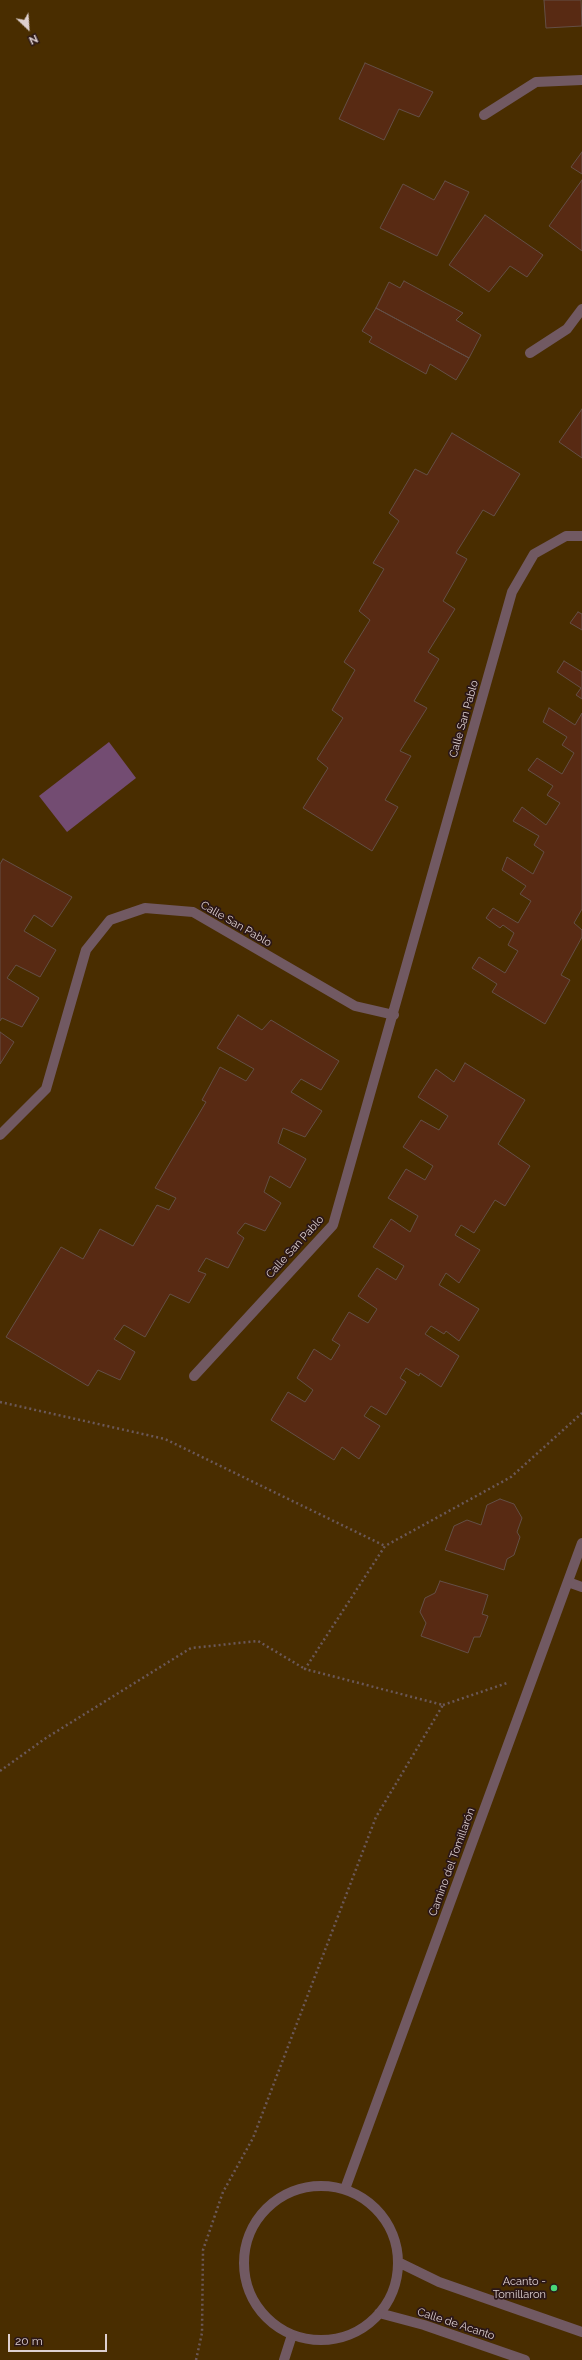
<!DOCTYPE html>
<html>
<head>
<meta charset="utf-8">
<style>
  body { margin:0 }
  #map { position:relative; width:582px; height:2360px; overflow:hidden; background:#352020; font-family:Raleway,sans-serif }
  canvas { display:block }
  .north { position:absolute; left:8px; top:8px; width:40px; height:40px; -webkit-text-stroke:3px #2b1717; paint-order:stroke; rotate:155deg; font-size:11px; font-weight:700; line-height:16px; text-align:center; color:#ded0d0 }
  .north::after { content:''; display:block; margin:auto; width:14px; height:18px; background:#ded0d0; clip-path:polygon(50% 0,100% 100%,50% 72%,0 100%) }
  .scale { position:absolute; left:8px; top:2334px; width:99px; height:18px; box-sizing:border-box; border:2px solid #ded0d0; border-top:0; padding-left:5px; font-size:12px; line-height:14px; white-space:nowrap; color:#ded0d0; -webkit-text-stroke:3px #2b1717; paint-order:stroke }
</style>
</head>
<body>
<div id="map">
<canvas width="582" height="2360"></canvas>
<div class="north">N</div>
<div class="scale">20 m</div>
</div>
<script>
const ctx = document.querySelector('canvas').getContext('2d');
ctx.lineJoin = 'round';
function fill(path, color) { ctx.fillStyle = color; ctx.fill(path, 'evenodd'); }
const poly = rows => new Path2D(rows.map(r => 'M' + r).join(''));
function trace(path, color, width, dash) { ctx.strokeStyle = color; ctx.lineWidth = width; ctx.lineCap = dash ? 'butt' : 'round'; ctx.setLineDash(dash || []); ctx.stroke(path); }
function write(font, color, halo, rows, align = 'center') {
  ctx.font = font + ' Raleway,sans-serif'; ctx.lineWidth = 3.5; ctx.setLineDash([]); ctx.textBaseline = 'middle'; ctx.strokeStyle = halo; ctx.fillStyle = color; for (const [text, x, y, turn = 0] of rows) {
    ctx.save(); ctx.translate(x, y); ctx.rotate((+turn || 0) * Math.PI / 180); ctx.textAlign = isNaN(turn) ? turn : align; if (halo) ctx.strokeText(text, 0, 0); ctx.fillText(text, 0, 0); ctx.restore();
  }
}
const green = poly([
  [0,0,582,0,582,2360,0,2360]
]);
const water = poly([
  [109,742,136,778,67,832,39,796]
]);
const building = poly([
  [544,0,581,0,582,26,546,28,544,0],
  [365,63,433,92,419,117,399,109,384,140,339,119,365,63],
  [582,152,582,174,571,167,582,152],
  [582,180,582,251,549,226,582,180],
  [445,181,469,192,437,256,380,228,403,184,434,200,445,181],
  [485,215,543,255,527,277,510,266,489,292,449,265,485,215],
  [404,281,463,313,456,320,481,335,469,358,376,308,389,282,400,288,404,281],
  [376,308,469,358,456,380,430,364,426,374,369,342,372,337,362,331,376,308],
  [582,409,582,458,559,442,582,409],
  [452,433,520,474,494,516,483,510,456,553,467,559,443,601,455,609,428,652,439,659,414,701,427,708,400,751,411,756,385,800,398,807,372,851,303,808,328,768,317,759,343,718,332,710,355,670,344,662,370,620,359,611,384,569,373,563,399,521,389,513,415,469,427,475,452,433],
  [578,612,582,614,582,630,570,623,578,612],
  [564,661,582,672,582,699,576,695,581,688,557,672,564,661],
  [549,708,575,725,582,713,582,909,574,923,582,930,582,937,561,975,570,980,545,1024,492,992,497,984,472,968,479,957,505,973,518,951,508,945,514,933,503,925,500,928,486,918,493,908,518,923,531,901,520,894,526,886,502,870,507,857,533,874,544,852,534,845,539,836,513,821,522,807,546,825,560,803,547,795,553,786,528,770,537,758,562,774,574,753,562,745,567,737,543,722,549,708],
  [3,859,72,897,52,927,34,915,24,931,56,950,40,977,16,965,7,978,39,998,22,1027,2,1018,0,1021,0,864,3,859],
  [238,1015,262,1030,271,1020,339,1061,321,1090,301,1079,291,1092,322,1111,305,1137,283,1128,278,1143,306,1159,290,1188,270,1176,264,1192,281,1203,265,1231,245,1223,237,1233,244,1238,228,1268,206,1258,198,1271,206,1274,189,1303,170,1294,145,1337,124,1325,114,1339,135,1352,120,1380,98,1370,88,1386,6,1337,61,1247,83,1259,100,1229,133,1246,157,1205,169,1210,176,1198,155,1188,206,1102,202,1100,220,1067,246,1081,254,1069,217,1048,238,1015],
  [0,1032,14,1042,0,1064,0,1032],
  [465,1063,525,1100,498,1144,530,1166,505,1206,495,1200,474,1233,461,1225,455,1235,480,1250,459,1283,446,1273,439,1285,479,1309,459,1341,446,1331,444,1334,431,1326,425,1334,459,1356,441,1387,420,1373,419,1376,406,1368,400,1378,406,1382,386,1415,371,1406,364,1416,380,1426,359,1459,342,1447,334,1460,271,1420,288,1392,305,1402,313,1390,297,1378,314,1349,331,1360,340,1345,332,1340,349,1312,368,1323,377,1309,358,1296,377,1268,396,1280,404,1266,373,1247,391,1219,410,1232,418,1216,388,1198,406,1169,425,1180,433,1166,403,1147,421,1120,439,1130,448,1116,418,1097,436,1069,454,1082,465,1063],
  [500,1499,514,1504,522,1518,517,1532,520,1537,514,1555,507,1559,504,1570,445,1550,454,1526,467,1520,481,1525,487,1505,500,1499],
  [440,1581,488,1595,482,1614,488,1616,480,1637,474,1637,468,1653,421,1636,426,1623,420,1612,425,1598,435,1593,440,1581]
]);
const path = poly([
  [0,1402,165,1439,385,1546],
  [443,1705,507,1683],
  [0,1771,46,1738,191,1648,258,1641,305,1669],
  [196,2360,202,2333,203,2250,223,2192,253,2138,376,1817,443,1705,305,1669,385,1546,511,1477,582,1413]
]);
const street = poly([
  [484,115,536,82,582,80],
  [530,353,567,329,582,309],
  [0,1135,46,1089,86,950,110,920,145,908,193,912,355,1006,394,1015],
  [194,1376,333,1225,512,592,534,554,566,536,582,536],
  [568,1582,582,1587],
  '244 2263a77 77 0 1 1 154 0a77 77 0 1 1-154 0Z',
  [345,2189,582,1543],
  [398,2262,439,2282,582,2332],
  [379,2313,424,2325,525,2360],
  [284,2360,292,2335]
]);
const markers = [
  [554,2288,4,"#49d778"]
];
const streetNames = [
  ["Calle San Pablo",464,719,-74],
  ["Calle San Pablo",236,924,30],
  ["Calle San Pablo",295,1247,-48],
  ["Camino del Tomillarón",452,1862,-70],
  ["Calle de Acanto",456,2324,18]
];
const poiNames = [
  ["Acanto -",546,2282],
  ["Tomillaron",546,2295]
];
fill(green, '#492d00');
fill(water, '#734c72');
fill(building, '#582a13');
trace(building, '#644f46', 1);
trace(path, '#6b5858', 2.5, [2, 3]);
trace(street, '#715962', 10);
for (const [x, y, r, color] of markers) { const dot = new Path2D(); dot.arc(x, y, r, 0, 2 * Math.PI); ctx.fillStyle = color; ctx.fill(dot); trace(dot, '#2b1717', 1.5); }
write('11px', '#ded0d0', '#2b1717', streetNames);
write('11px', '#ded0d0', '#2b1717', poiNames, 'right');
</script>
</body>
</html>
